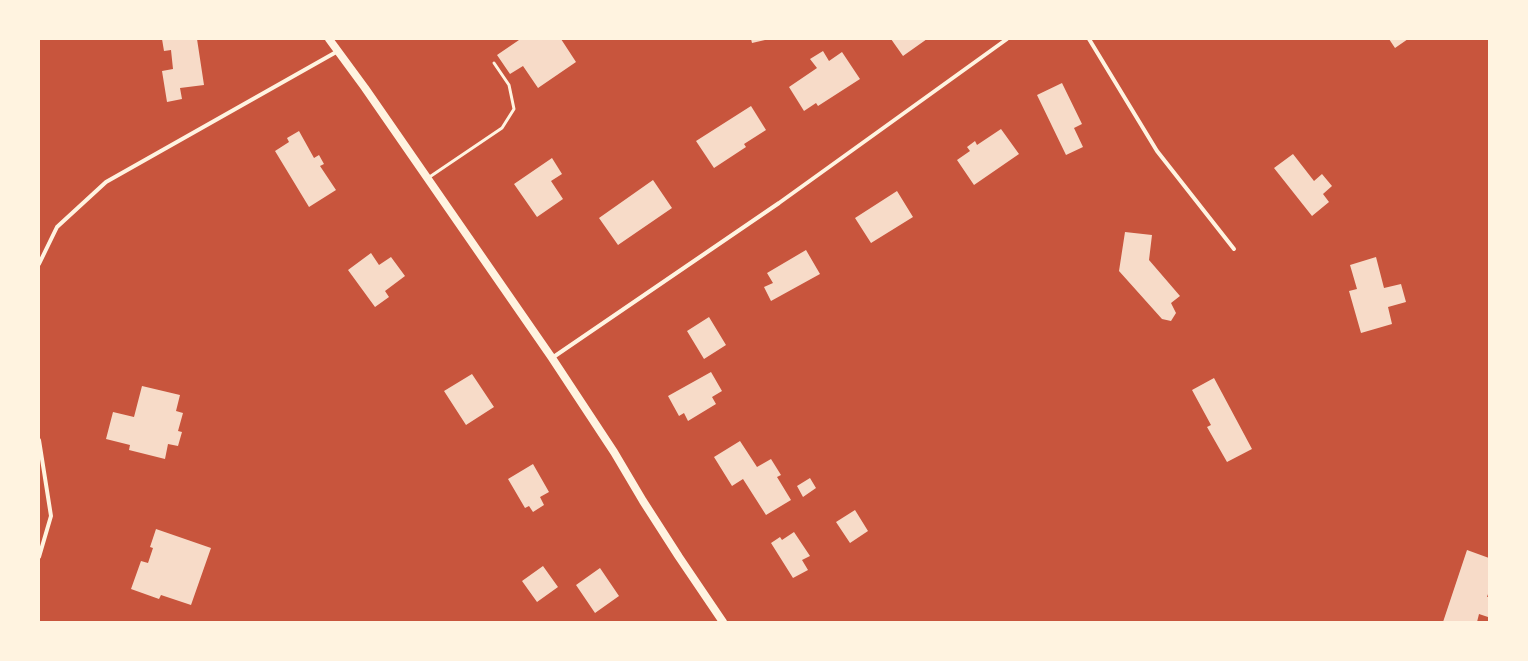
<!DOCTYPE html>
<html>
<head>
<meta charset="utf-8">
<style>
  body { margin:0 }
  #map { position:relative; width:1528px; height:661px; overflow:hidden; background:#c8553d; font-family:Ubuntu,sans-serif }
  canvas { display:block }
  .frame { position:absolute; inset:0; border:40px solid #fff3e0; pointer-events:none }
</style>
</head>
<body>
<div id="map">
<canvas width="1528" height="661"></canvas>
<div class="frame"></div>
</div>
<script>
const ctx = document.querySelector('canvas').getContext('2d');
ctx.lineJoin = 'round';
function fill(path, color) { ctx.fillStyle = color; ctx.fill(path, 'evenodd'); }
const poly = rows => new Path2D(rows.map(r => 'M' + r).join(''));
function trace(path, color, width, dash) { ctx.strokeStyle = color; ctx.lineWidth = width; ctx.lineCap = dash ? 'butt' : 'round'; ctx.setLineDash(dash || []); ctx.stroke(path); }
const building = poly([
  [162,39,197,39,204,85,180,88,182,99,167,102,162,71,173,69,171,50,164,51],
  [518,39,561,39,576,62,538,88,523,66,510,74,497,55,519,40],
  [751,39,765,39,765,40,752,43],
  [891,39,927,39,903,56],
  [1389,39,1408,39,1395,48],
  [823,51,829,61,842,52,860,79,818,106,816,103,804,111,789,87,817,68,810,59],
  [1062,83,1082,124,1074,128,1083,147,1066,155,1037,95],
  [751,106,766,130,744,144,746,147,714,168,696,141],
  [1001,129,1019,154,974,185,957,160,970,151,967,147,975,141,977,145],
  [299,131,314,158,319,155,324,164,320,166,336,190,309,207,275,151,289,142,287,138],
  [1293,154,1314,181,1322,174,1332,186,1323,194,1329,202,1312,216,1274,168],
  [552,158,562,174,551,181,563,199,537,217,514,184],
  [653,180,672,208,618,245,599,218],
  [897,191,913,217,871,243,855,218],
  [1125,232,1152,235,1149,260,1180,296,1171,303,1176,313,1171,321,1162,319,1119,271],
  [806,250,820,274,771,301,764,287,773,283,767,273],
  [371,253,379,265,391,257,405,276,385,291,389,297,375,307,348,270],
  [1376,257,1384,288,1401,284,1406,302,1388,307,1392,324,1361,333,1349,291,1357,289,1350,265],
  [709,317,726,345,704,359,687,331],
  [711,372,722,391,712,397,716,404,688,421,684,413,679,416,668,396],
  [472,374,494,407,466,425,444,391],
  [1214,378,1252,449,1227,462,1207,427,1211,425,1192,390],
  [142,386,180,395,176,411,183,413,178,431,182,432,178,446,168,444,165,459,129,450,130,445,106,439,113,412,134,417],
  [740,441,757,467,771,459,781,475,777,477,791,500,766,515,743,479,732,486,714,457],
  [533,464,549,492,540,497,544,505,533,512,529,506,525,508,508,479],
  [810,478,816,488,803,497,797,486],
  [855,510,868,531,850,543,836,522],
  [156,529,211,548,191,605,161,595,159,599,131,589,141,561,148,563,153,548,150,547],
  [794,532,810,556,802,560,808,570,793,578,771,543,780,537,782,540],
  [1467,550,1489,558,1489,591,1487,597,1489,597,1488,617,1479,614,1477,622,1443,622],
  [543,566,558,587,537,602,522,581],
  [600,568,619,596,595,613,576,585]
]);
const service = poly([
  [428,178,502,128,514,109,509,85,494,63]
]);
const minor = poly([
  [1089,39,1157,151,1234,249],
  [39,264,57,227,106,182,338,51],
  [552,358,779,203,1007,39],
  [39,440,51,516,39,557]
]);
const secondary = poly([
  [329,39,365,88,552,358,614,452,643,501,679,557,723,622]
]);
fill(building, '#f7dbc8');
trace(service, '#fff3e0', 3);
trace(minor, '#fff3e0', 4);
trace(secondary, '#fff3e0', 8);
</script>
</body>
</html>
